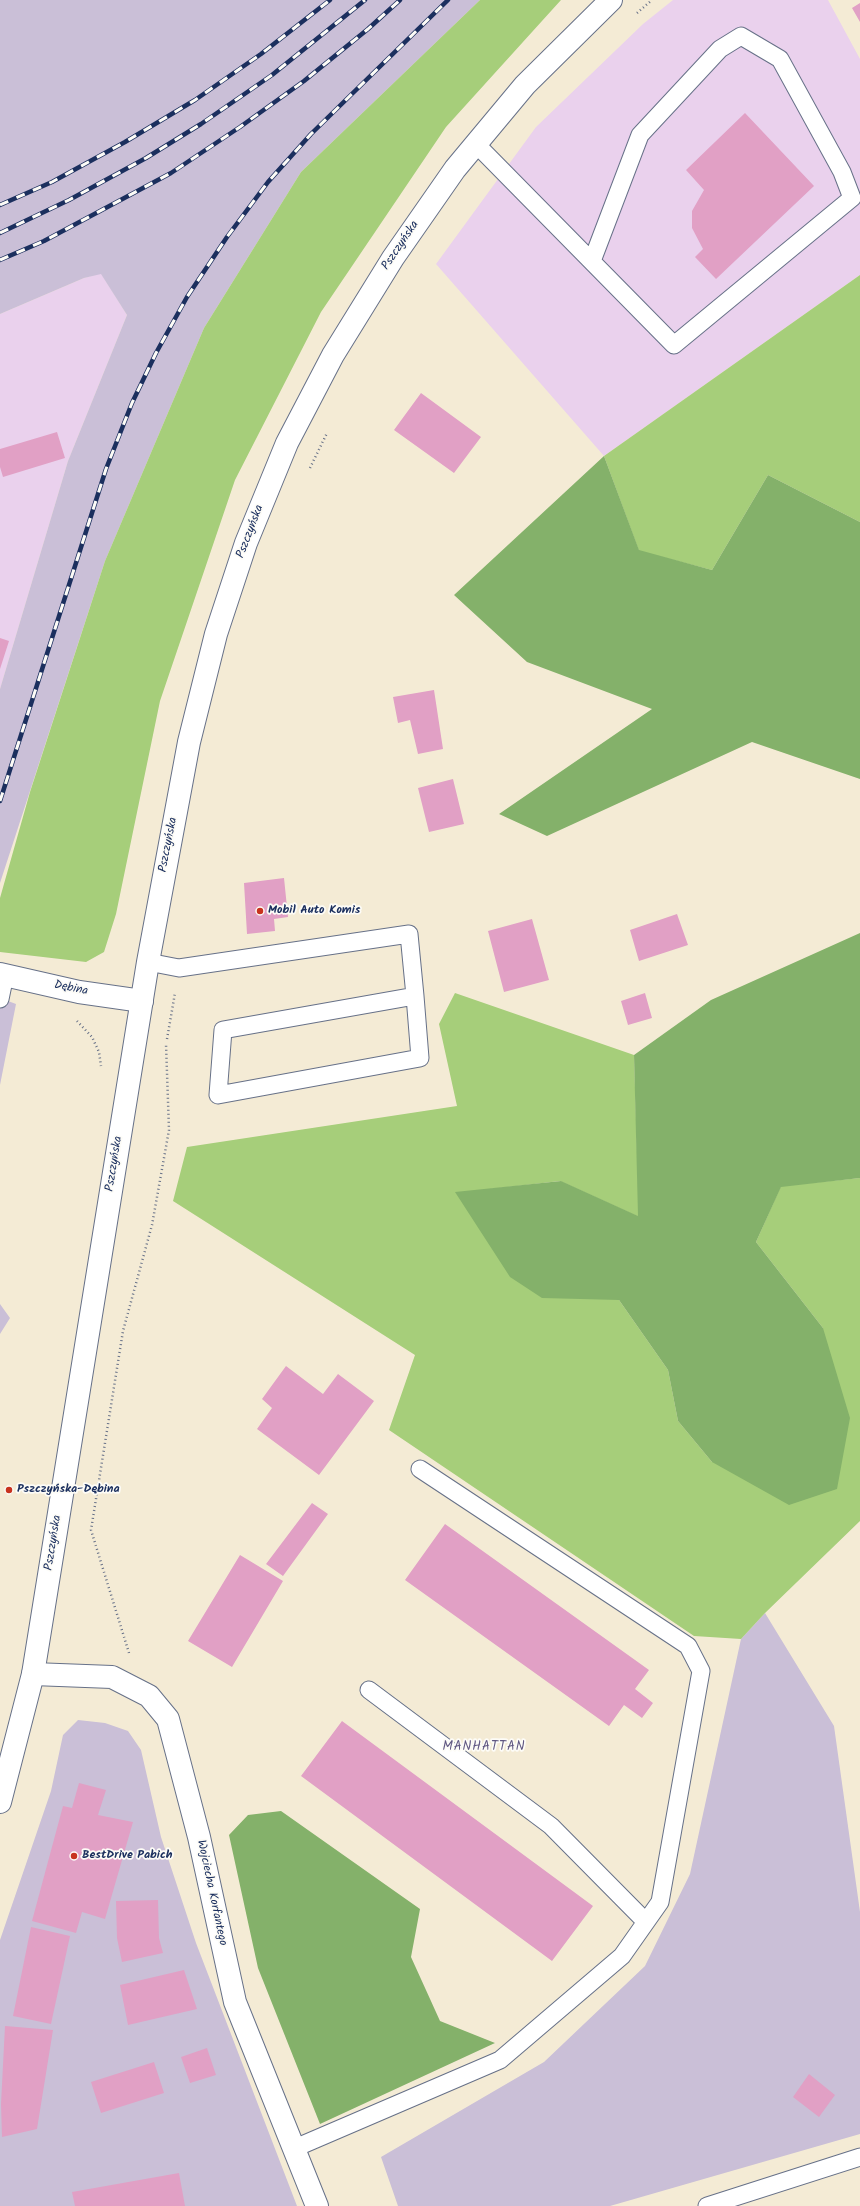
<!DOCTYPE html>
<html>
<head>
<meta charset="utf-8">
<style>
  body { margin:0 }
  canvas { display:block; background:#f4ebd5 }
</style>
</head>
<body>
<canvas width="860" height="2206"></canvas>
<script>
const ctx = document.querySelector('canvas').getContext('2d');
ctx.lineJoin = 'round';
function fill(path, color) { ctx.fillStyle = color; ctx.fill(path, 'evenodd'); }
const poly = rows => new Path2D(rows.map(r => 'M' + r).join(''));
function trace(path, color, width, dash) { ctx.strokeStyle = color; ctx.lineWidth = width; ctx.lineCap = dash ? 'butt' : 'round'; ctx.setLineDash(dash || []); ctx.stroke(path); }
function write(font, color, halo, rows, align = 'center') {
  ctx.font = font + ' Kalam,sans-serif'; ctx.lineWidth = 3.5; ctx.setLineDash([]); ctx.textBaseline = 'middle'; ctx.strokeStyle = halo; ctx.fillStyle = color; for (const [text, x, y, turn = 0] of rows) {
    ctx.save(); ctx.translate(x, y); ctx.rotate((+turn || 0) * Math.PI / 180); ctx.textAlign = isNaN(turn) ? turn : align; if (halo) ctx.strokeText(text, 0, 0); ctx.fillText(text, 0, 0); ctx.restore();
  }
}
const built = poly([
  [673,0,828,0,860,59,860,275,604,456,436,264,536,127,643,24],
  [101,273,127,315,68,461,0,689,0,314,84,278]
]);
const industrial = poly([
  [0,0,480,0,301,172,204,328,105,561,0,883,0,689,68,461,127,315,101,274,84,278,0,314],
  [0,998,16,1004,0,1085],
  [0,1304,10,1318,0,1334],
  [765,1613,834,1726,860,1912,860,2134,610,2206,398,2206,381,2157,544,2062,645,1966,690,1874,741,1639],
  [78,1720,105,1723,128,1731,141,1750,161,1837,196,1943,297,2206,0,2206,0,1940,51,1791,63,1735]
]);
const green = poly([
  [480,0,561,0,446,127,321,312,235,480,160,701,116,914,104,952,86,962,0,952,0,898,30,792,105,561,204,328,301,172],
  [860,275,860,522,768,475,712,570,639,551,604,456],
  [455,993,634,1055,639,1217,560,1181,456,1193,619,1300,668,1370,678,1421,712,1462,823,1328,756,1242,781,1186,860,1178,860,1521,765,1613,741,1639,694,1636,389,1430,415,1355,173,1201,187,1147,457,1106,439,1024]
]);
const forest = poly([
  [604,456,639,550,712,570,768,475,860,522,860,779,752,742,547,836,499,814,652,709,527,662,454,595],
  [860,933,860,1178,781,1187,756,1242,823,1328,850,1418,837,1489,789,1505,712,1462,678,1421,668,1370,619,1300,542,1298,510,1277,455,1192,561,1181,638,1216,634,1055,711,1000],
  [281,1811,420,1909,411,1957,440,2021,495,2043,320,2124,258,1968,229,1835,248,1815]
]);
const building = poly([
  [860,3,860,22,852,8],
  [745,113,814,186,716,279,695,257,703,249,692,228,692,211,704,190,686,170],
  [421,393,481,437,454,473,394,430],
  [57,432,65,458,3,477,0,467,0,449],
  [0,638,9,641,0,669],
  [434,690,443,749,418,754,410,720,398,723,393,697],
  [453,779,464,824,429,832,418,788],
  [284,878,288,917,274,919,275,931,247,934,244,883],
  [677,914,688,945,639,961,630,930],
  [532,919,549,980,504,992,488,931],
  [645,993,652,1018,628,1025,621,1001],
  [286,1366,323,1394,338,1374,374,1401,319,1475,257,1429,272,1408,262,1399],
  [312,1503,328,1514,283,1576,266,1564],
  [445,1524,649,1670,635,1689,653,1703,642,1718,624,1705,609,1726,405,1580],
  [240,1555,283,1581,232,1667,188,1641],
  [342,1721,593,1906,552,1961,301,1776],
  [79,1783,106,1790,98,1815,133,1822,105,1919,82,1912,76,1933,32,1921,63,1806,72,1808],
  [158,1900,159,1938,163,1953,122,1962,117,1938,116,1901],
  [31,1927,70,1936,51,2024,13,2016],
  [184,1970,197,2009,128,2025,120,1985],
  [5,2026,53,2030,37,2129,2,2137,1,2104],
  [207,2048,216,2075,190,2083,181,2057],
  [154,2062,164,2093,101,2113,91,2082],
  [809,2074,835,2095,819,2117,793,2097],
  [179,2173,185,2206,75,2206,72,2192]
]);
const path = poly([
  [637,13,652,0],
  [310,468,327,433],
  [77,1021,92,1037,99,1052,101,1066],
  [167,1039,175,993],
  [129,1653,91,1530,123,1331,152,1225,169,1130,166,1044]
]);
const lane = poly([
  [476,144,674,345,852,198,842,172,780,59,741,36,720,49,640,135,592,261],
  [148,962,179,968,409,934,415,996,420,1058,218,1095,223,1030,415,996],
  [0,999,5,975],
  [369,1690,551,1826,646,1922],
  [295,2148,500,2060,622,1956,660,1902,701,1671,688,1646,420,1469],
  [707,2206,860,2157]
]);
const street = poly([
  [0,974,79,992,142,1001],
  [33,1674,112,1677,149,1696,168,1719,199,1837,235,2002,317,2206]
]);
const secondary = poly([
  [0,1802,33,1674,148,962,189,742,216,634,246,543,287,443,333,355,393,258,455,169,525,85,611,0]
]);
const rail = poly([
  [0,205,52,182,125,142,195,100,261,54,330,0],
  [0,233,69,200,146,158,201,124,272,75,365,0],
  [0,260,44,241,171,173,240,127,304,81,368,29,400,0],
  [0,801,106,469,132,403,156,353,187,297,227,237,268,182,311,134,448,0]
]);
const markers = [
  [260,911,4,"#c8321e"],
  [9,1490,4,"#c8321e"],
  [74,1856,4,"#c8321e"]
];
const streetNames = [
  ["Pszczyńska",401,246,-56],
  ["Pszczyńska",251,532,-69],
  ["Pszczyńska",169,845,-79],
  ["Dębina",71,989,11],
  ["Pszczyńska",115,1164,-81],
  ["Pszczyńska",54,1543,-81],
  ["Wojciecha Korfantego",211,1893,78]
];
const poiNames = [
  ["Mobil Auto Komis",268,911],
  ["Pszczyńska-Dębina",17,1490],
  ["BestDrive Pabich",82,1856]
];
const neighbourhoodNames = [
  ["MANHATTAN",484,1748]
];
fill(built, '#ead1ed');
fill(industrial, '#cabfd7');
fill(green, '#a6ce7a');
fill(forest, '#84b16a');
fill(building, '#e1a0c5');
trace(lane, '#677188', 19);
trace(street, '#677188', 24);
trace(secondary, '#677188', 24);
trace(path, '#677188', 2.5, [1, 3]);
trace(lane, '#fff', 17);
trace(street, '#fff', 22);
trace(secondary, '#fff', 22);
trace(rail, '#1b2f5e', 4.5);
trace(rail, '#fdfcf7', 3, [9]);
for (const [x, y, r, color] of markers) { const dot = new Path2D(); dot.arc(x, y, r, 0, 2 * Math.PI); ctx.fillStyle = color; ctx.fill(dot); trace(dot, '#fdfcf7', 1.5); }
write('12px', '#1b2f5e', '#fdfcf7', streetNames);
write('bold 12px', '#1b2f5e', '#fdfcf7', poiNames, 'left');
ctx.letterSpacing = '1px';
write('13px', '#605782', '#fdfcf7', neighbourhoodNames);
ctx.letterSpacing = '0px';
</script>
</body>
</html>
